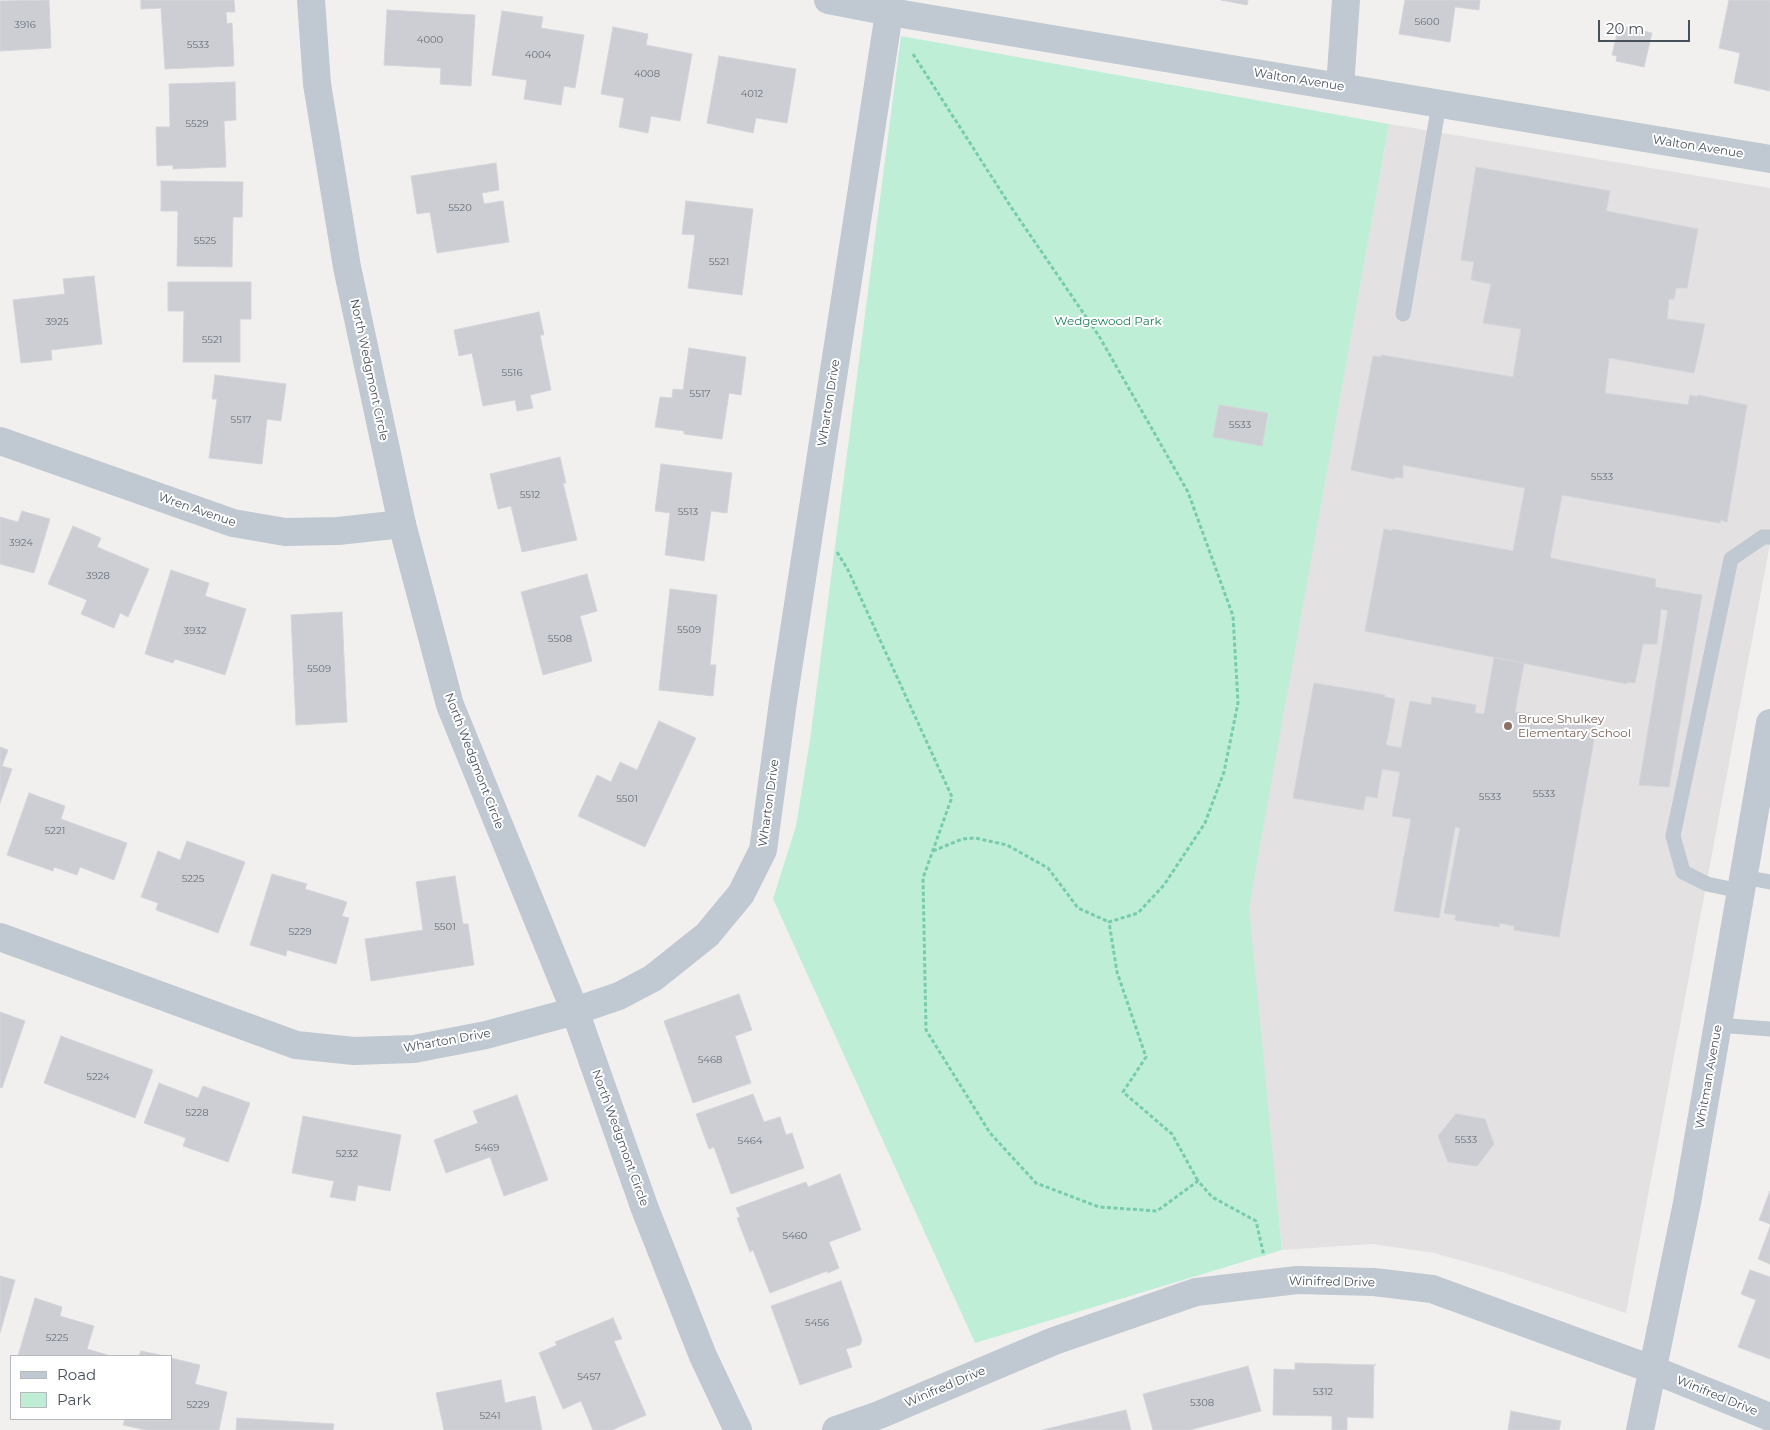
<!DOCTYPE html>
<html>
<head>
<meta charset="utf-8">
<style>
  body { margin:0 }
  #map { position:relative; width:1770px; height:1430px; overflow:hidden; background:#f2f0ef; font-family:Montserrat,sans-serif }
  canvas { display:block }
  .legend { position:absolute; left:10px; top:1355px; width:162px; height:65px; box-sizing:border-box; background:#fff; border:1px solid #b6b9be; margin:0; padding:6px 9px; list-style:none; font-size:15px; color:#48505c }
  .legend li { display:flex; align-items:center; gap:10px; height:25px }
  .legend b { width:25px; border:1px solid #b6b9be }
  .scale { position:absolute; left:1598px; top:20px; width:92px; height:22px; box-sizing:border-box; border:2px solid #48505c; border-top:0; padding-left:6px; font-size:15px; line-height:18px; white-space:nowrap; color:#48505c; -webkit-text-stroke:4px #fff; paint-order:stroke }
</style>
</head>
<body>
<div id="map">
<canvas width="1770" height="1430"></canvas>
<ul class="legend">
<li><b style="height:6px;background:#c0c8d1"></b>Road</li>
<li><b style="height:14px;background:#bfeed7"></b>Park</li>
</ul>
<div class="scale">20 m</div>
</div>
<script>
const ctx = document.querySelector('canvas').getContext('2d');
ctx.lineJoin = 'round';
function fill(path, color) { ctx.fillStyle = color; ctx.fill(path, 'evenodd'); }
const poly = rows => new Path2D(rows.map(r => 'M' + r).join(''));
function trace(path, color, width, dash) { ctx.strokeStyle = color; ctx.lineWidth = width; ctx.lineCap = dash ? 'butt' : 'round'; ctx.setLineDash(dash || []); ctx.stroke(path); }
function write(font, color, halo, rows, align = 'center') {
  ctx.font = font + ' Montserrat,sans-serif'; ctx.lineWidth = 4; ctx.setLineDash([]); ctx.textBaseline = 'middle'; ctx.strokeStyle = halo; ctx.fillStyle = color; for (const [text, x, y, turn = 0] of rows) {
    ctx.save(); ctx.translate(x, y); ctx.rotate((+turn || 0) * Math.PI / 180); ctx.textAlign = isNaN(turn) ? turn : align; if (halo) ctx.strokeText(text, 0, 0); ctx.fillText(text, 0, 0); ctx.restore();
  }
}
const education = poly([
  [1389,124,1770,188,1770,544,1626,1313,1502,1272,1434,1253,1372,1244,1282,1250,1248,907]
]);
const green = poly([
  [901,36,1389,124,1249,907,1282,1250,975,1343,773,899,796,826,810,740]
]);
const building = poly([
  [49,0,51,48,0,51,0,1,49,0],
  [141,0,234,0,235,12,226,12,227,24,232,23,234,66,165,69,161,8,141,9,141,0],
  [1221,0,1248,0,1247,5,1221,0],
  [1405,0,1480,0,1479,10,1455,7,1450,42,1399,34,1405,0],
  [1729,0,1770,0,1770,91,1734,83,1740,53,1719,48,1729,0],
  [387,10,475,15,471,86,440,84,441,68,384,65,387,10],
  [502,11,543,17,541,28,584,35,575,88,564,86,561,105,524,99,527,80,492,75,502,11],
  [1619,25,1652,33,1644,67,1616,61,1617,56,1612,55,1619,25],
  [613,27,648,34,646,45,692,54,680,121,651,116,648,133,619,127,624,98,601,94,613,27],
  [719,56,796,69,787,123,756,118,753,133,707,123,719,56],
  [235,82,236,120,224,121,226,167,173,169,173,165,157,166,156,127,170,127,169,84,235,82],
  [496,163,499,190,482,193,484,204,503,201,509,242,437,253,430,212,417,214,411,176,496,163],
  [1476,167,1610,191,1606,211,1698,229,1687,288,1676,288,1674,299,1669,299,1667,319,1705,324,1694,373,1609,358,1605,393,1688,405,1690,395,1697,397,1698,395,1747,405,1727,522,1720,520,1720,523,1562,495,1550,558,1656,579,1655,587,1702,595,1669,787,1639,785,1668,610,1661,609,1657,644,1643,644,1635,683,1627,682,1627,684,1365,631,1384,529,1392,531,1392,529,1513,551,1525,488,1403,465,1403,478,1395,477,1394,479,1351,470,1373,356,1381,357,1381,355,1513,377,1521,329,1483,323,1491,284,1471,280,1474,262,1461,260,1476,167],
  [161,181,243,182,242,217,233,217,232,267,177,266,178,211,161,211,161,181],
  [686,201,753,209,742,295,688,288,695,235,682,234,686,201],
  [94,276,102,344,51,350,52,360,21,363,13,300,65,294,63,279,94,276],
  [168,282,251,282,251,319,240,319,240,362,183,362,184,311,168,311,168,282],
  [539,312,544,335,540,335,551,390,530,395,533,408,517,411,515,400,483,406,472,353,459,356,454,330,539,312],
  [689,348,746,357,741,395,729,393,722,439,684,434,684,431,655,427,660,397,672,398,673,389,683,390,689,348],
  [215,375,286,384,281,421,267,419,262,464,209,458,217,399,212,399,215,375],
  [1219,405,1268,413,1262,446,1213,437,1219,405],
  [560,457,566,483,563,483,577,540,522,552,511,506,498,509,490,474,560,457],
  [661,464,732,473,727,513,711,511,704,561,665,555,670,513,655,511,661,464],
  [22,511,50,519,34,573,0,564,0,517,18,522,22,511],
  [73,526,101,538,97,547,149,569,128,617,120,613,114,628,81,614,87,600,48,584,73,526],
  [171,570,209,583,205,596,246,609,225,675,175,659,173,663,145,654,171,570],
  [587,574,597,611,580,616,592,661,543,675,521,592,587,574],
  [670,589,717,595,710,665,716,665,713,696,659,690,670,589],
  [342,612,347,722,296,725,291,615,342,612],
  [1494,658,1524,663,1515,712,1535,716,1534,723,1550,726,1552,719,1594,726,1593,733,1595,734,1559,937,1514,930,1514,926,1500,923,1499,927,1455,920,1456,915,1444,913,1460,828,1455,827,1439,918,1394,911,1411,819,1392,816,1400,772,1382,769,1377,798,1366,796,1363,810,1293,798,1314,683,1385,695,1384,697,1395,699,1386,745,1401,748,1410,701,1431,705,1432,697,1476,705,1475,713,1484,714,1494,658],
  [659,721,696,738,645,847,578,816,597,775,611,782,620,762,637,770,659,721],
  [0,747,8,750,2,766,12,769,0,803,0,747],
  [29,793,65,806,61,819,127,843,114,880,80,867,77,875,54,867,53,871,7,855,29,793],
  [187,841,245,862,218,933,156,910,158,903,141,897,158,851,180,860,187,841],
  [272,874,307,884,305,889,347,902,342,916,349,918,336,964,287,950,286,956,250,945,272,874],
  [455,876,463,924,468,924,474,965,371,981,365,939,423,930,416,882,455,876],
  [739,994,752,1030,735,1036,751,1083,693,1103,664,1021,739,994],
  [0,1012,25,1021,2,1088,0,1087,0,1012],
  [61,1036,153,1070,135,1118,44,1083,61,1036],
  [159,1083,198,1098,203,1086,250,1103,228,1162,183,1146,186,1138,144,1123,159,1083],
  [753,1094,764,1122,780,1117,786,1135,792,1133,804,1168,731,1194,714,1147,709,1149,696,1114,753,1094],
  [517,1095,548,1180,504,1196,490,1157,446,1173,434,1140,478,1123,473,1111,517,1095],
  [1456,1114,1485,1119,1494,1144,1477,1166,1448,1162,1438,1136,1456,1114],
  [303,1116,401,1135,390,1191,358,1185,355,1201,330,1197,334,1181,292,1173,303,1116],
  [840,1174,861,1230,829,1242,839,1268,828,1273,827,1271,770,1293,753,1250,750,1252,737,1218,740,1217,736,1208,806,1182,808,1187,840,1174],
  [1770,1191,1770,1224,1759,1220,1770,1191],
  [1770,1227,1770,1264,1758,1259,1770,1227],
  [1750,1270,1770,1277,1770,1359,1738,1347,1756,1300,1741,1294,1750,1270],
  [0,1276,15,1280,0,1333,0,1276],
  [841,1281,862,1340,860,1345,846,1349,852,1367,800,1385,771,1306,841,1281],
  [35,1298,62,1307,60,1316,94,1326,87,1349,111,1356,18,1356,35,1298],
  [613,1318,622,1339,614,1341,646,1415,612,1430,593,1430,581,1401,563,1409,539,1353,557,1345,555,1342,613,1318],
  [141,1351,165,1356,139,1356,141,1351],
  [171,1358,200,1365,195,1384,227,1392,219,1430,146,1430,123,1425,125,1419,171,1419,171,1358],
  [1295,1363,1376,1365,1374,1365,1373,1418,1347,1417,1347,1430,1332,1430,1332,1416,1273,1415,1274,1369,1295,1370,1295,1363],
  [1248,1366,1261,1411,1190,1430,1153,1430,1143,1394,1248,1366],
  [501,1380,505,1403,535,1396,542,1430,444,1430,436,1393,501,1380],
  [1126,1410,1131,1430,1042,1430,1126,1410],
  [1511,1411,1561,1421,1559,1430,1508,1430,1511,1411],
  [237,1418,334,1424,333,1430,236,1430,237,1418]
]);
const path = poly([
  [913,54,1011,207,1099,336,1188,492,1233,616,1238,703,1224,772,1205,823,1164,885,1138,913,1109,922,1117,972,1146,1057,1123,1092,1172,1134,1198,1181],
  [837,552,848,570,952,797,923,878,926,1030,990,1133,1036,1183,1099,1207,1157,1211,1198,1181,1212,1197,1256,1221,1264,1256],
  [933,851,962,839,975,838,1007,845,1048,868,1078,908,1109,922]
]);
const service = poly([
  [1403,314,1439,104],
  [1743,877,1770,882],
  [1740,891,1707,884,1683,872,1673,836,1731,559,1763,537,1770,537],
  [1717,1025,1770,1029]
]);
const minor = poly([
  [1340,87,1346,0],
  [0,441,233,523,285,532,338,531,402,524],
  [0,937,296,1045,354,1051,414,1049,486,1035,575,1011,619,996,653,978,707,935,741,894,763,850,783,702,891,0],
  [836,1430,879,1415,1054,1341,1196,1292,1297,1280,1374,1282,1432,1289,1654,1370,1770,1417],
  [1640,1430,1687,1203,1770,723]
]);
const tertiary = poly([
  [311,0,317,84,347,267,402,524,450,705,575,1011,645,1209,703,1356,738,1430],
  [828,0,890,12,1770,159]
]);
const markers = [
  [1508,726,5,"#8d6e63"]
];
const numberNames = [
  ["5600",1427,22],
  ["3916",25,25],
  ["4000",430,40],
  ["5533",198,45],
  ["4004",538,55],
  ["4008",647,74],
  ["4012",752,94],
  ["5529",197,124],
  ["5520",460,208],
  ["5525",205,241],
  ["5521",719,262],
  ["3925",57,322],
  ["5521",212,340],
  ["5516",512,373],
  ["5517",700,394],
  ["5517",241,420],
  ["5533",1240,425],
  ["5533",1602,477],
  ["5512",530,495],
  ["5513",688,512],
  ["3924",21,543],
  ["3928",98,576],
  ["5509",689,630],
  ["3932",195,631],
  ["5508",560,639],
  ["5509",319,669],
  ["5533",1544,794],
  ["5533",1490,797],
  ["5501",627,799],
  ["5221",55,831],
  ["5225",193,879],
  ["5501",445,927],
  ["5229",300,932],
  ["5468",710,1060],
  ["5224",98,1077],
  ["5228",197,1113],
  ["5533",1466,1140],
  ["5464",750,1141],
  ["5469",487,1148],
  ["5232",347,1154],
  ["5460",795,1236],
  ["5456",817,1323],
  ["5225",57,1338],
  ["5457",589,1377],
  ["5312",1323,1392],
  ["5308",1202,1403],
  ["5229",198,1405],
  ["5241",490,1416]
];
const streetNames = [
  ["Walton Avenue",1299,80,9],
  ["Walton Avenue",1698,147,9],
  ["North Wedgmont Circle",369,370,78],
  ["Wharton Drive",829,403,-81],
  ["Wren Avenue",197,510,19],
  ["North Wedgmont Circle",474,761,69],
  ["Wharton Drive",769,803,-82],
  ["Wharton Drive",447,1041,-10],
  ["Whitman Avenue",1709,1077,-80],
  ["North Wedgmont Circle",620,1138,70],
  ["Winifred Drive",1332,1282,1],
  ["Winifred Drive",945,1387,-23],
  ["Winifred Drive",1717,1396,22]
];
const parkNames = [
  ["Wedgewood Park",1108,321]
];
const educationNames = [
  ["Bruce Shulkey",1518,719],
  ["Elementary School",1518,733]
];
fill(education, '#e3e1e1');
fill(green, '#bfeed7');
fill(building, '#ccced4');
trace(building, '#d3d5db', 1);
trace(path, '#77ccad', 3, [4, 2.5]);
trace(service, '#c0c8d1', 15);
trace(minor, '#c0c8d1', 28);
trace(tertiary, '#c0c8d1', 28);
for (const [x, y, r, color] of markers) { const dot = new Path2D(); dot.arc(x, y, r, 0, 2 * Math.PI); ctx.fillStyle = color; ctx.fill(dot); trace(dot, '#fff', 2); }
write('10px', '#69707a', null, numberNames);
write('12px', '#48505c', '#fff', streetNames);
write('12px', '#197d58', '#fff', parkNames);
write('12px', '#785e54', '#fff', educationNames, 'left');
</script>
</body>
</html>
